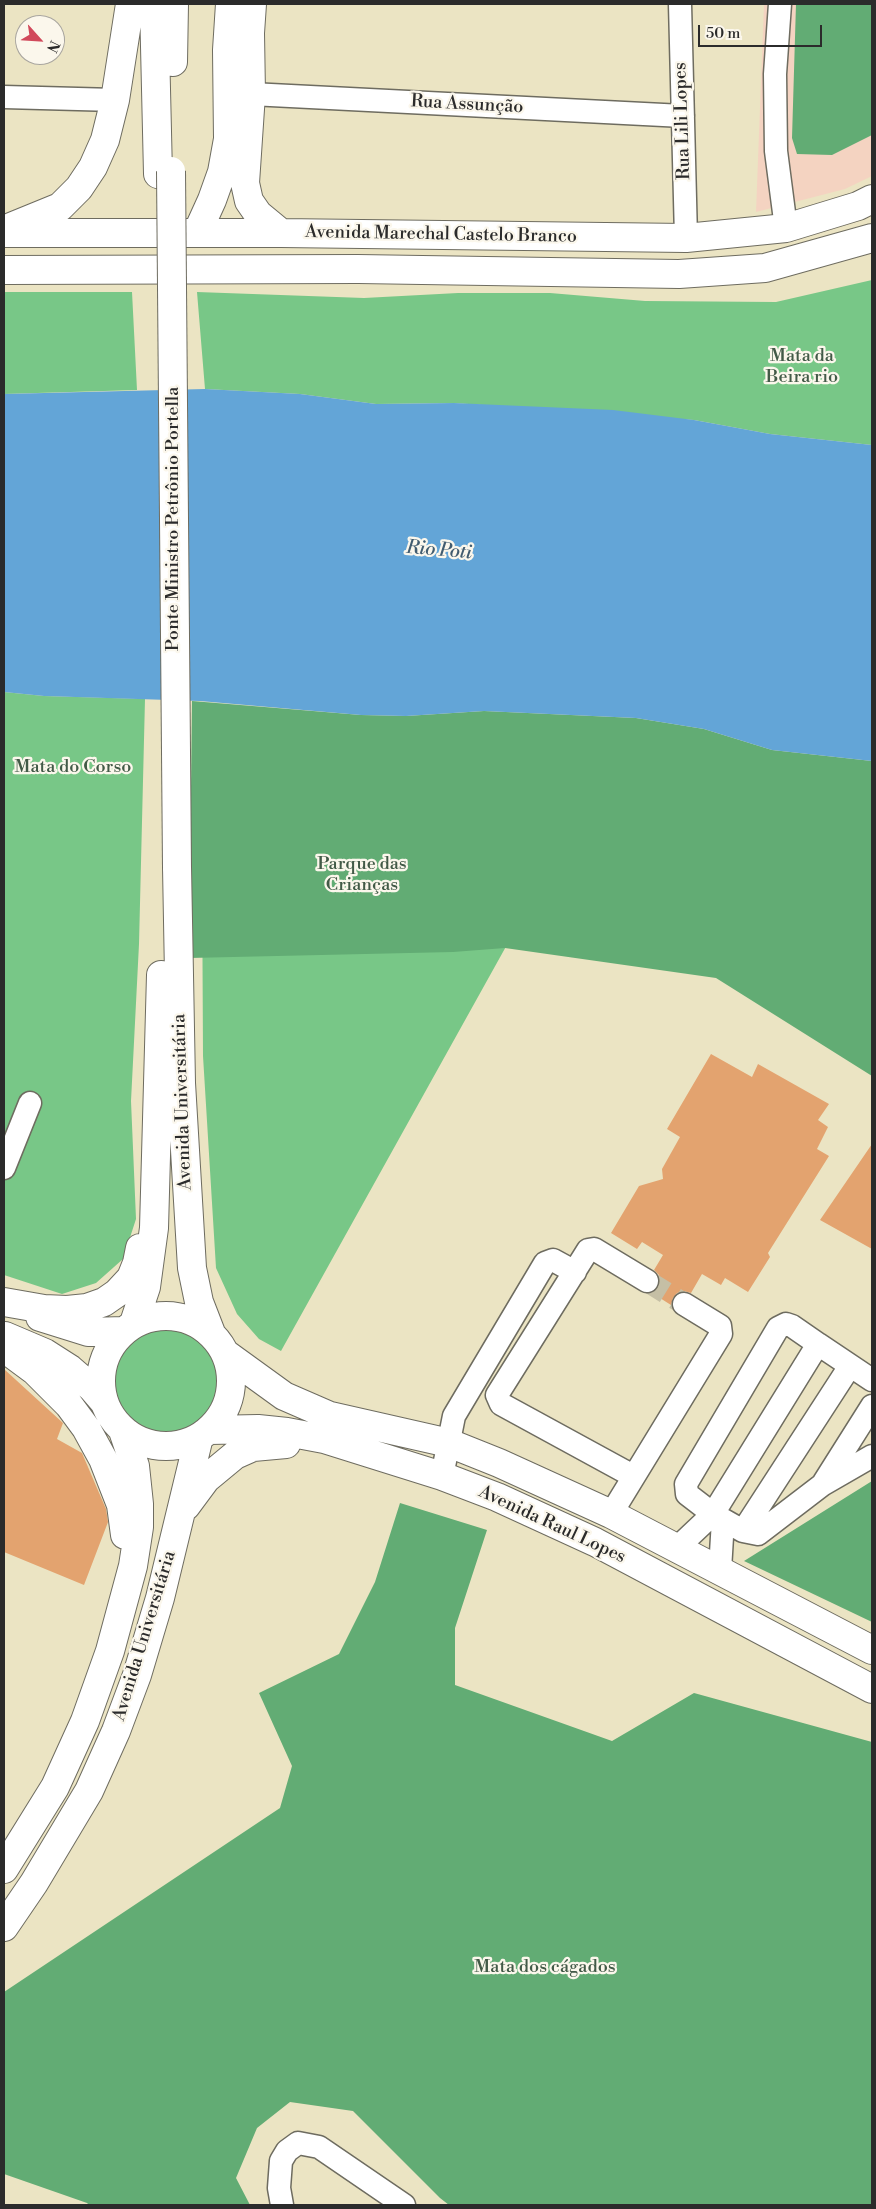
<!DOCTYPE html>
<html>
<head>
<meta charset="utf-8">
<style>
  body { margin:0 }
  #map { position:relative; width:876px; height:2209px; overflow:hidden; background:#ebe4c3; font-family:"Libre Bodoni",serif }
  canvas { display:block }
  .frame { position:absolute; inset:0; border:5px solid #2b2b2b; pointer-events:none }
  .north { position:absolute; left:15px; top:15px; width:50px; height:50px; box-sizing:border-box; background:#fbf7ec; border:1px solid #a8a59f; border-radius:50%; rotate:116deg; font-size:14px; font-weight:700; line-height:20px; text-align:center; color:#2b2b2b }
  .north::after { content:''; display:block; margin:auto; width:18px; height:22px; background:#d1495b; clip-path:polygon(50% 0,100% 100%,50% 72%,0 100%) }
  .scale { position:absolute; left:698px; top:25px; width:124px; height:22px; box-sizing:border-box; border:2px solid #2b2b2b; border-top:0; padding-left:6px; font-size:15px; line-height:18px; white-space:nowrap; color:#2b2b2b; -webkit-text-stroke:4px #fbf7ec; paint-order:stroke }
</style>
</head>
<body>
<div id="map">
<canvas width="876" height="2209"></canvas>
<div class="frame"></div>
<div class="north">N</div>
<div class="scale">50 m</div>
</div>
<script>
const ctx = document.querySelector('canvas').getContext('2d');
ctx.lineJoin = 'round';
function fill(path, color) { ctx.fillStyle = color; ctx.fill(path, 'evenodd'); }
const poly = rows => new Path2D(rows.map(r => 'M' + r).join(''));
function trace(path, color, width, dash) { ctx.strokeStyle = color; ctx.lineWidth = width; ctx.lineCap = dash ? 'butt' : 'round'; ctx.setLineDash(dash || []); ctx.stroke(path); }
function write(font, color, halo, rows, align = 'center') {
  ctx.font = font + ' "Libre Bodoni",serif'; ctx.lineWidth = 4.5; ctx.setLineDash([]); ctx.textBaseline = 'middle'; ctx.strokeStyle = halo; ctx.fillStyle = color; for (const [text, x, y, turn = 0] of rows) {
    ctx.save(); ctx.translate(x, y); ctx.rotate((+turn || 0) * Math.PI / 180); ctx.textAlign = isNaN(turn) ? turn : align; if (halo) ctx.strokeText(text, 0, 0); ctx.fillText(text, 0, 0); ctx.restore();
  }
}
const built = poly([
  [764,4,872,4,872,176,845,189,756,212]
]);
const green = poly([
  [872,280,872,445,770,434,694,420,454,403,376,404,300,394,205,389,197,292,364,298,458,293,550,293,645,301,776,302],
  [4,292,132,292,137,390,4,394],
  [4,692,44,696,145,699,139,944,131,1101,136,1219,123,1259,96,1283,62,1294,4,1275],
  [202,861,533,898,281,1351,259,1339,237,1314,216,1268,203,1056],
  '115 1381a51 51 0 1 1 102 0a51 51 0 1 1-102 0Z'
]);
const forest = poly([
  [796,4,872,4,872,135,832,155,797,154,792,138],
  [192,701,361,715,406,716,484,711,636,718,704,729,772,750,872,761,872,1076,716,978,505,948,453,952,189,958],
  [872,1481,872,1622,744,1561],
  [400,1503,487,1530,455,1628,455,1685,612,1741,694,1693,872,1742,872,2205,449,2205,440,2198,353,2111,290,2102,257,2128,236,2178,250,2205,89,2205,87,2203,4,2174,4,1992,280,1808,292,1766,259,1693,339,1654,375,1582]
]);
const water = poly([
  [205,389,300,394,376,404,454,403,613,410,694,420,770,434,872,445,872,761,772,750,704,729,636,718,484,711,406,716,361,715,200,701,44,696,4,692,4,394]
]);
const building = poly([
  [711,1054,752,1077,758,1064,829,1104,818,1120,828,1127,817,1149,829,1156,768,1253,770,1257,748,1292,725,1278,721,1285,702,1274,691,1293,684,1291,677,1293,673,1298,671,1305,652,1293,658,1288,660,1282,659,1275,654,1270,663,1255,642,1242,637,1249,611,1233,639,1186,663,1179,662,1169,680,1137,667,1129],
  [872,1144,872,1249,820,1220],
  [4,1369,63,1423,57,1439,82,1453,106,1509,108,1522,84,1585,4,1552]
]);
const minorTunnel = poly([
  [647,1281,684,1304]
]);
const minor = poly([
  [680,4,686,238],
  [780,4,775,74,776,151,786,228],
  [251,94,683,116],
  [4,97,115,100],
  [4,1168,30,1103],
  [872,1380,818,1344,713,1514,743,1531,758,1534,822,1485,872,1456],
  [442,1476,454,1416,545,1263,553,1260,575,1272],
  [633,1476,501,1404,497,1395,588,1250,594,1249,647,1281],
  [824,1482,872,1406],
  [611,1514,721,1334,720,1326,684,1304],
  [743,1531,850,1366],
  [677,1548,713,1514,687,1494,686,1484,778,1328,786,1324,792,1326,818,1344],
  [720,1570,723,1520],
  [282,2205,279,2188,281,2161,287,2151,298,2143,319,2147,404,2205]
]);
const major = poly([
  [154,4,158,174],
  [252,4,250,33,251,94,245,183,249,201,258,214,281,233],
  [173,62,174,4],
  [11,227,60,207,79,188,93,167,105,140,115,100,130,4],
  [4,233,281,233,686,238,786,228,858,206,872,199],
  [197,233,212,200,222,172,228,139,227,50,230,4],
  [4,270,358,269,679,274,765,268,872,238],
  [177,867,181,1083,192,1268,199,1302,211,1333],
  [4,1302,44,1309,67,1310,87,1308,104,1302,117,1293,131,1278,137,1263,140,1248],
  '101 1381a65 65 0 1 1 130 0a65 65 0 1 1-130 0Z',
  [40,1317,88,1332,124,1331],
  [134,1323,146,1287,154,1228,161,975],
  [5,1336,45,1353,70,1369,92,1388,104,1402],
  [4,1348,35,1371,69,1405,86,1428,103,1459,121,1505,125,1535],
  [226,1354,284,1396,330,1416,449,1443,499,1463,611,1514,872,1650],
  [210,1430,258,1429,287,1432,324,1439,442,1476,497,1497,595,1542,872,1689],
  [186,1506,206,1479,235,1455,253,1447,286,1444],
  [4,1869,55,1787,85,1721,110,1651,133,1566,139,1527,139,1504,135,1466,123,1431],
  [4,1927,34,1883,89,1791,116,1731,137,1675,160,1598,199,1437]
]);
const majorBridge = poly([
  [171,171,177,867]
]);
const streetNames = [
  ["Rua Assunção",467,105,3],
  ["Rua Lili Lopes",683,121,-92],
  ["Avenida Marechal Castelo Branco",441,235,1],
  ["Ponte Ministro Petrônio Portella",174,519,-90],
  ["Avenida Universitária",183,1102,-92],
  ["Avenida Raul Lopes",552,1525,25],
  ["Avenida Universitária",145,1636,-73]
];
const parkNames = [
  ["Mata da",802,357],
  ["Beira rio",802,378],
  ["Mata do Corso",73,768],
  ["Parque das",362,865],
  ["Crianças",362,886],
  ["Mata dos cágados",545,1968]
];
const waterNames = [
  ["Rio Poti",439,551,5]
];
fill(built, '#f4d3c1');
fill(green, '#78c787');
fill(forest, '#62ac74');
fill(water, '#63a5d7');
fill(building, '#e3a36f');
trace(minorTunnel, '#c5bfa5', 22, [22, 11]);
trace(minor, '#6e6c60', 25);
trace(major, '#6e6c60', 30);
trace(minor, '#fff', 22);
trace(major, '#fff', 28);
trace(majorBridge, '#6e6c60', 30, []);
trace(majorBridge, '#fff', 28);
write('18px', '#2b2b2b', '#fbf7ec', streetNames);
write('18px', '#425a47', '#fbf7ec', parkNames);
write('italic 19px', '#415c70', '#fbf7ec', waterNames);
</script>
</body>
</html>
